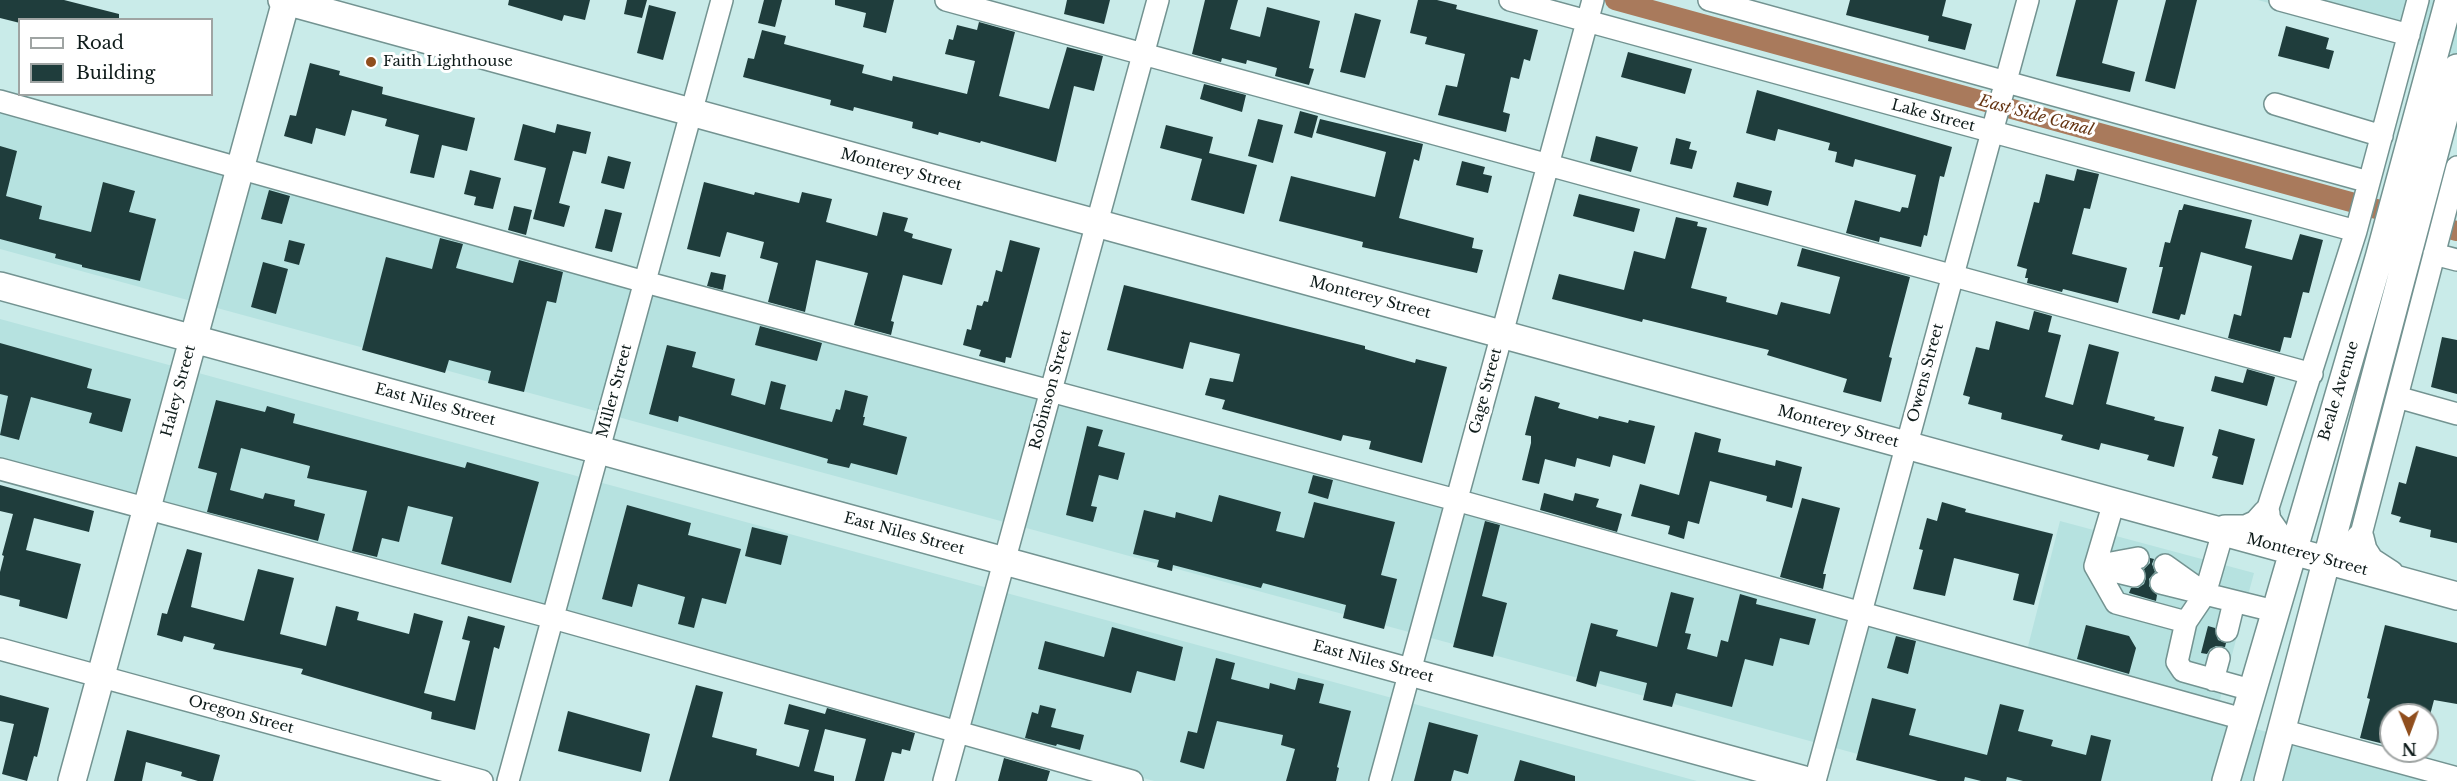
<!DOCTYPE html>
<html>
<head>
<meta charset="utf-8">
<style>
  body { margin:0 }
  #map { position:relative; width:2457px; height:781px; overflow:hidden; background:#c9ebe9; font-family:"Libre Baskerville",serif }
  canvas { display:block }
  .legend { position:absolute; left:18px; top:18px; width:195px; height:78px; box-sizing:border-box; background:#fff; border:2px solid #9fa4a3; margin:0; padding:8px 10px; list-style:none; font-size:18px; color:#0e1b1a }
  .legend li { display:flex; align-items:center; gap:12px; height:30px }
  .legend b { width:30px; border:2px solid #9fa4a3 }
  .north { position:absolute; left:2379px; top:703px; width:60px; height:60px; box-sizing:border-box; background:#fff; border:2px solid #9fa4a3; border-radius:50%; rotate:179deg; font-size:16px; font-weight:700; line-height:24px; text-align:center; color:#0e1b1a }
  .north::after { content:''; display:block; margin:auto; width:21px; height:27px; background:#904e1d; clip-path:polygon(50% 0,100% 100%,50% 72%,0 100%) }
</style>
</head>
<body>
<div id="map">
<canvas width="2457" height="781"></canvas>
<ul class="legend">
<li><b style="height:8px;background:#fff"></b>Road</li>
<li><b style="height:16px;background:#1f3d3c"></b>Building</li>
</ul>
<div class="north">N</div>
</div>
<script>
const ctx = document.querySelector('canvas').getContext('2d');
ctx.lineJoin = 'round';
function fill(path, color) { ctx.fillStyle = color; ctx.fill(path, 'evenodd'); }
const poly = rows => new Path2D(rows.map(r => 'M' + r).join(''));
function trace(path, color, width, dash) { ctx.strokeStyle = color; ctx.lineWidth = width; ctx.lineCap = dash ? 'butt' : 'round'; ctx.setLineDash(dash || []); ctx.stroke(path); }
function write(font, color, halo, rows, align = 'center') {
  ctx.font = font + ' "Libre Baskerville",serif'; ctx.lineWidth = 6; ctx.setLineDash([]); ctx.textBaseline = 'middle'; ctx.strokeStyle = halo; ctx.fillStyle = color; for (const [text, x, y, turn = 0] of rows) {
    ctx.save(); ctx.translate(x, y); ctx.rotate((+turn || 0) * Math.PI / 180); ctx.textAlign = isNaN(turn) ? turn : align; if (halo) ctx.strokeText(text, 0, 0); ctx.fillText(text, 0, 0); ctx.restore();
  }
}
const built = poly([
  [2258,0,2457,0,2457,55],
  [0,112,2024,662,2060,521,2254,573,2215,718,2450,781,1957,781,0,249],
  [0,319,1697,781,1154,781,0,460]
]);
const canal = poly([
  [1615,0,2457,231]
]);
const building = poly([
  [0,0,64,0,119,14,119,20,20,20,20,23,0,18],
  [509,0,590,0,585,20,564,15,562,21,508,5],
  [627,0,647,0,642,18,624,14],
  [764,0,782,0,775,27,758,23],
  [835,0,894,0,886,33,863,27,866,13,835,5],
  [1067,0,1110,0,1104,24,1064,14],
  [1205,0,1238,0,1230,29,1260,37,1267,7,1320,21,1309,68,1314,69,1309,85,1275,76,1277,68,1247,60,1246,64,1222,58,1221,62,1192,54],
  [1418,0,1437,0,1457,5,1456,9,1538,30,1530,61,1524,59,1519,79,1511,77,1503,112,1510,114,1506,132,1438,115,1446,85,1457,87,1465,54,1425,44,1427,37,1410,33],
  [1850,0,1946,0,1942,16,1972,24,1965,50,1928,41,1929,36,1846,15],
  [2076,0,2118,0,2102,63,2135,72,2130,92,2056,76],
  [2166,0,2197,0,2175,89,2145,81],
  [649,5,676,12,663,60,637,53],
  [1355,13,1381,20,1365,78,1340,72],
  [979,22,1015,32,999,96,1049,109,1067,47,1103,56,1094,91,1074,86,1056,162,981,141,980,143,939,132,938,135,912,128,913,122,854,107,853,111,830,105,831,100,743,77,748,58,754,59,762,30,786,36,784,44,864,65,862,73,892,81,893,76,967,94,975,61,945,54,949,39,953,40,957,25,977,30],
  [2286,26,2329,38,2326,49,2334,51,2329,69,2278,56],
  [1628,52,1692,69,1685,94,1621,77],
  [310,63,340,71,339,75,383,87,382,94,475,118,467,151,442,145,434,178,410,173,419,135,385,126,387,119,352,110,345,136,316,128,312,144,284,136,290,115,296,116],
  [1204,84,1246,95,1242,112,1200,99],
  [1757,90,1952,147,1944,177,1940,176,1927,236,1924,235,1921,247,1880,237,1879,242,1846,233,1855,200,1900,212,1902,207,1908,208,1916,175,1855,159,1853,167,1835,162,1837,152,1828,150,1830,143,1778,129,1775,141,1746,133],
  [1300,111,1318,116,1312,138,1294,133],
  [1258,119,1283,125,1273,163,1248,156],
  [1320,119,1423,144,1419,161,1414,159,1399,218,1474,238,1472,248,1483,250,1477,273,1362,247,1363,242,1279,221,1291,176,1375,197,1386,152,1316,133],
  [523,124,555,133,557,124,591,132,586,154,573,151,559,203,570,206,564,227,533,219,546,168,514,160],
  [1166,125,1213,137,1209,153,1257,165,1244,214,1191,200,1202,159,1160,148],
  [1596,136,1638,147,1631,172,1590,161],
  [1676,138,1691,142,1689,149,1697,151,1692,169,1670,164],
  [0,146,17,151,6,196,42,206,39,219,91,232,103,182,135,191,129,212,156,219,140,281,82,267,82,265,55,258,56,254,0,239],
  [608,156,631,162,624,189,601,183],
  [1462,161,1485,167,1483,174,1492,176,1488,193,1456,185],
  [2077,169,2099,174,2090,209,2084,208,2072,254,2127,268,2118,303,2063,289,2062,292,2027,283,2028,278,2025,278,2027,269,2017,266,2034,202,2039,203,2046,174,2074,181],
  [470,170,501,178,493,209,474,205,476,197,464,194],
  [704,182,754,195,755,192,799,203,802,192,832,199,826,222,877,236,883,212,908,218,904,231,913,234,912,238,952,249,942,285,903,275,891,321,894,322,891,335,854,325,868,273,816,260,805,312,768,302,778,263,760,258,764,242,727,232,720,257,687,249],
  [1737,182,1772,191,1768,206,1733,197],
  [269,190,290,196,282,224,261,219],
  [1579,194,1640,209,1634,232,1573,216],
  [2184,204,2252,220,2245,248,2292,260,2300,234,2323,240,2309,293,2303,292,2291,338,2284,337,2280,352,2228,338,2234,314,2241,316,2252,266,2201,252,2185,315,2181,314,2179,320,2152,313,2163,267,2159,267,2165,242,2170,243,2179,210,2182,210],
  [514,206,532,210,526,235,508,230],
  [605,209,622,213,612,252,595,248],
  [1676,217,1698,222,1697,226,1707,228,1691,288,1727,297,1726,302,1777,315,1781,302,1830,314,1840,277,1797,266,1802,248,1910,277,1889,357,1892,358,1881,402,1843,392,1847,379,1767,355,1769,350,1643,319,1642,322,1552,299,1559,274,1624,290,1634,251,1665,259],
  [440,238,463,244,456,268,513,283,519,260,563,272,556,303,547,301,524,392,488,383,491,371,449,360,445,373,362,350,386,257,432,269],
  [289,240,305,244,299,265,284,261],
  [1010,240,1040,248,1011,358,1006,357,1005,363,979,356,981,350,963,345,967,329,971,330,977,305,982,306,984,301,988,302,996,270,1002,272],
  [263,262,288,269,276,314,251,307],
  [711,272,726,275,723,290,707,286],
  [1124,285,1365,346,1365,349,1415,363,1416,359,1447,367,1422,463,1369,449,1371,441,1343,435,1341,441,1222,409,1225,400,1205,395,1210,378,1233,382,1240,354,1190,342,1183,369,1107,350],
  [2034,311,2052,316,2048,332,2061,335,2045,397,2073,405,2089,344,2119,352,2106,404,2155,417,2154,420,2184,427,2174,467,2147,460,2149,455,2101,443,2099,450,2061,440,2063,435,2001,419,2002,413,1968,404,1970,397,1963,395,1976,347,1989,350,1996,321,2029,330],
  [760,326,822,343,817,361,755,345],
  [2442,337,2457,340,2457,394,2431,387],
  [0,343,92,369,87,388,131,399,122,432,89,423,92,413,31,397,19,440,0,435,8,396,0,394],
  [667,345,696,352,692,367,735,379,731,395,765,405,771,381,786,385,780,409,832,422,836,409,840,410,845,390,868,396,863,417,865,417,863,425,907,437,897,475,851,463,849,468,827,463,828,459,679,416,678,422,649,414],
  [2247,369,2275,377,2267,406,2211,391,2215,376,2243,383],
  [1535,396,1560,403,1558,408,1598,419,1599,416,1628,423,1629,420,1655,426,1645,464,1613,455,1610,467,1577,458,1575,467,1545,459,1539,484,1522,480,1531,443,1531,436,1525,435],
  [216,400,265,412,267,406,295,414,293,423,465,468,467,462,539,482,511,583,441,564,453,517,408,506,399,542,382,538,377,557,352,551,367,491,307,478,310,466,241,448,230,490,263,499,265,493,295,500,294,506,325,514,318,541,207,512,217,473,198,468],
  [1087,426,1103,430,1098,446,1125,453,1118,480,1099,475,1091,506,1097,507,1093,522,1066,515],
  [2219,429,2255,439,2243,485,2212,478,2218,457,2212,455],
  [1695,432,1721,439,1718,452,1775,466,1776,460,1802,467,1792,508,1766,501,1767,496,1710,481,1699,524,1688,521,1684,539,1668,534,1670,526,1631,516,1640,484,1679,495],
  [2416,446,2457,457,2457,543,2430,537,2431,530,2399,522,2401,517,2391,514,2399,482,2406,484],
  [1313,475,1333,480,1328,499,1308,493],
  [0,485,94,511,89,532,34,518,26,550,81,564,67,619,19,606,20,600,0,595,0,572,4,556,2,555,13,514,0,511],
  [1544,493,1573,501,1575,493,1599,499,1596,507,1622,514,1617,532,1540,510],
  [1219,495,1281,512,1276,531,1304,538,1314,502,1395,522,1381,575,1397,579,1384,629,1343,618,1346,605,1263,583,1261,588,1173,565,1172,571,1157,567,1159,560,1133,554,1144,510,1175,518,1176,512,1212,522],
  [1802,498,1840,508,1823,574,1826,574,1823,589,1780,577],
  [1942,502,1966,509,1965,512,2053,534,2034,605,2013,600,2019,574,1954,558,1945,596,1913,589,1923,550,1919,549,1927,518,1937,521],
  [627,505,691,523,688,535,741,549,726,604,702,598,694,628,678,624,685,597,638,584,632,607,602,599],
  [1485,521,1500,525,1482,596,1507,603,1493,657,1453,647],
  [752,527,788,536,781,565,745,556],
  [187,549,202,553,191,607,244,621,258,569,294,578,280,634,326,646,336,606,359,612,357,620,409,634,414,613,443,621,424,693,455,701,470,641,462,639,468,616,505,626,499,649,494,647,475,730,431,719,432,712,301,674,303,669,213,649,215,644,184,636,182,642,157,635,162,613,167,614],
  [2150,558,2154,559,2152,564,2155,572,2149,579,2149,586,2157,595,2156,601,2129,593,2131,588,2138,588,2144,584,2146,578,2144,569,2150,563],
  [1671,592,1694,598,1685,633,1691,634,1687,649,1717,657,1721,640,1728,642,1740,594,1757,599,1756,604,1816,619,1809,645,1780,638,1773,666,1745,659,1732,707,1676,693,1672,707,1643,700,1647,683,1600,671,1596,687,1576,681,1591,623,1618,630,1616,636,1657,647],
  [2086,625,2129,636,2136,648,2129,674,2077,659],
  [2385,625,2457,643,2457,704,2434,700,2430,715,2391,715,2384,744,2360,738,2370,699,2367,698],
  [2208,626,2215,628,2218,640,2226,643,2225,647,2216,646,2210,649,2207,654,2201,653],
  [1112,627,1183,647,1175,681,1137,671,1131,693,1038,669,1045,641,1104,657],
  [1896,636,1916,641,1908,674,1887,668],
  [1216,658,1235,663,1231,679,1269,689,1270,683,1295,690,1298,678,1324,684,1319,703,1351,711,1337,767,1339,768,1336,781,1286,781,1295,749,1281,745,1283,735,1217,721,1204,769,1180,762,1188,731,1197,733],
  [696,685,723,692,712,737,757,749,756,755,799,767,809,730,784,724,789,704,825,714,827,708,915,733,910,751,902,749,901,754,892,752,884,781,855,781,866,739,825,729,814,771,834,776,834,781,669,781],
  [0,695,49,708,37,757,34,756,27,781,2,774,14,724,0,721],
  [1872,698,1916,709,1909,735,1987,755,2000,704,2024,710,2018,731,2053,740,2051,746,2086,755,2091,735,2111,740,2101,781,2023,781,2007,777,2006,781,1981,781,1965,777,1964,781,1938,781,1856,760],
  [1040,705,1056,709,1051,727,1084,735,1080,750,1057,744,1056,746,1025,738,1032,712,1038,714],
  [568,711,650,734,641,772,558,751],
  [1429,722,1478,735,1468,774,1454,770,1451,781,1414,781],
  [127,730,220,755,213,781,198,781,181,776,182,772,146,762,142,781,114,781],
  [1004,758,1050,771,1047,781,998,781],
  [1520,760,1575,776,1575,781,1514,781]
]);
const minor = poly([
  [946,0,2312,374],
  [1510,0,2356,231],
  [1709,0,2369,182],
  [2280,0,2409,35],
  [0,101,645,282,1456,500,2243,719],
  [2275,104,2382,136],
  [2434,254,2457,260],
  [2397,397,2457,414],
  [0,469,553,618,1132,781],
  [2114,502,2095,566,2116,603,2186,622],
  [2223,532,2205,594,2186,622,2177,662,2183,671,2251,690],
  [2292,551,2266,514,2356,231,2418,0],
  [2326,560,2360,538,2457,167],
  [2165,565,2196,587],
  [2095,566,2138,558],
  [2101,568,2134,576],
  [2161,583,2274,611],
  [2227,631,2234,602],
  [0,649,482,781],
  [2213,680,2219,658],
  [2281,730,2457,778],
  [508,781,722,0],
  [944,781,1158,0],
  [1380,781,1593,0],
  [1815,781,2028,0]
]);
const major = poly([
  [282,0,2457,596],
  [0,286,1808,781],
  [2225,529,2246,529,2257,524,2266,514],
  [2360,538,2363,550,2370,561,2390,574],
  [72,781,286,1],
  [2226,781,2379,258,2449,0],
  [2268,781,2457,68]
]);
const markers = [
  [371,62,6,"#904e1d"]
];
const poiNames = [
  ["Faith Lighthouse",383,62]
];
const streetNames = [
  ["Lake Street",1933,116,15],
  ["Monterey Street",901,170,15],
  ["Monterey Street",1370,298,15],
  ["Owens Street",1926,373,-75],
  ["Robinson Street",1051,390,-75],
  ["Haley Street",179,391,-75],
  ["Miller Street",615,391,-75],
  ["Gage Street",1486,391,-75],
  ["Beale Avenue",2339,391,-73],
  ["East Niles Street",435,405,15],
  ["Monterey Street",1838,427,15],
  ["East Niles Street",904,534,15],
  ["Monterey Street",2307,555,15],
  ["East Niles Street",1373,662,15],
  ["Oregon Street",241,715,15]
];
const waterNames = [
  ["East Side Canal",2036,116,15]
];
fill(built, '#b6e2e0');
trace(canal, '#a97a5c', 20);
fill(building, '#1f3d3c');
trace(minor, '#739391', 24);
trace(major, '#739391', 30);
trace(minor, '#fff', 21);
trace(major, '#fff', 27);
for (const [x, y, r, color] of markers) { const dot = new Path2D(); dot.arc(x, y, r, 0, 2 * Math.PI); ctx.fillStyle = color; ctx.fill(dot); trace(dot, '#fff', 2); }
write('15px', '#0e1b1a', '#fff', poiNames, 'left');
write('15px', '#0e1b1a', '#fff', streetNames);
write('italic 16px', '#643412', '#fff', waterNames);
</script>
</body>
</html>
